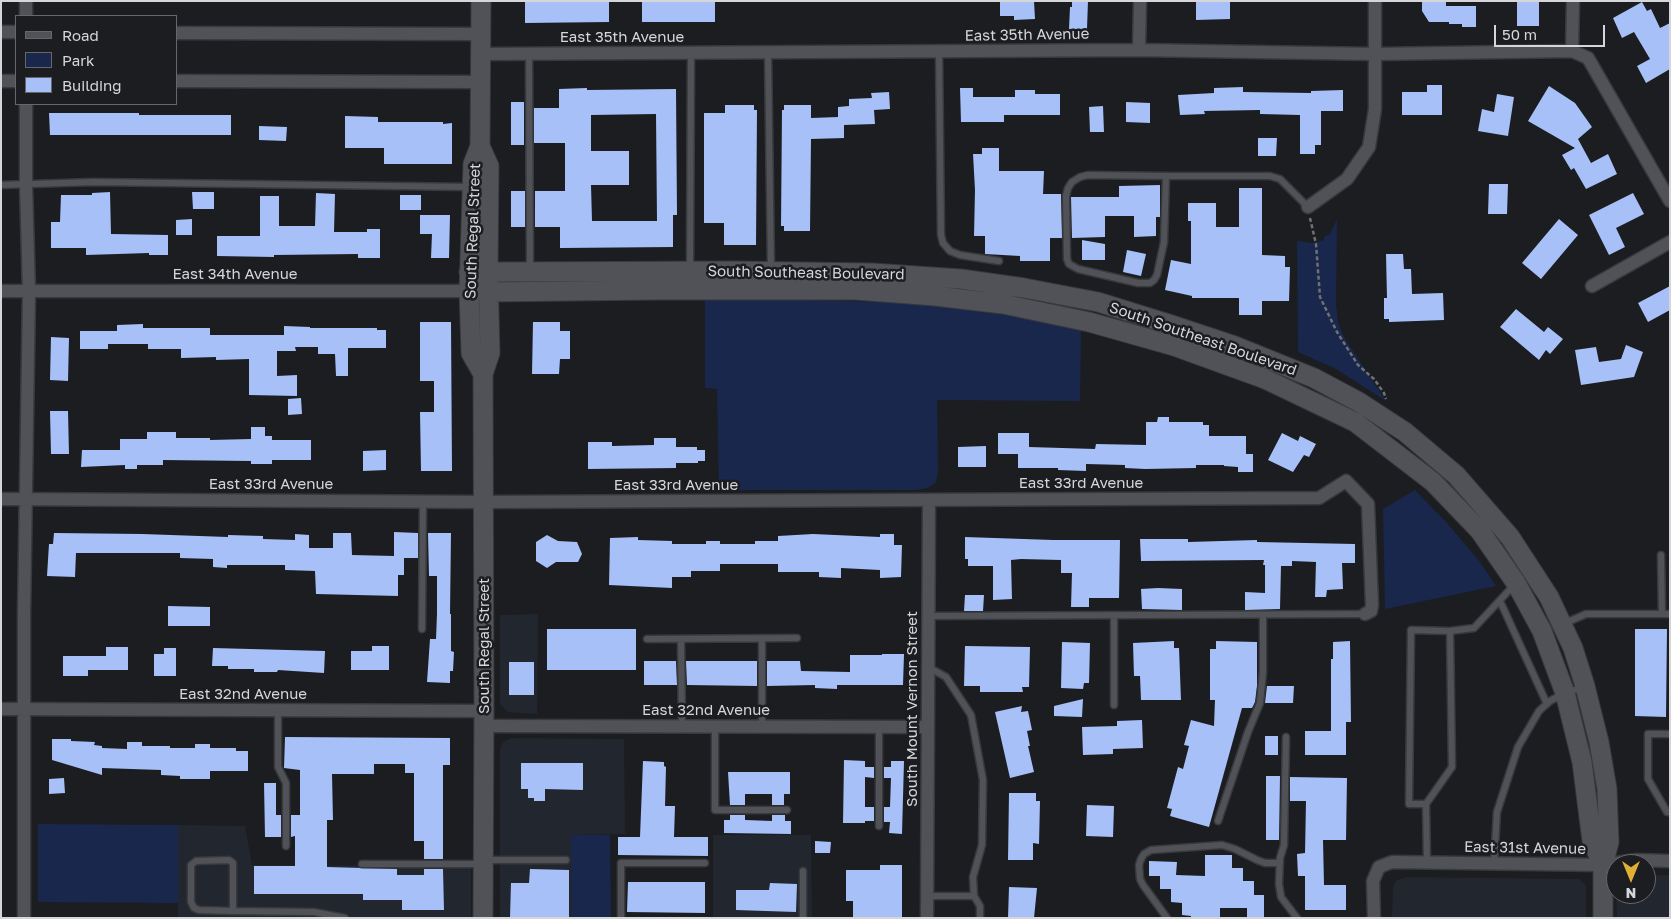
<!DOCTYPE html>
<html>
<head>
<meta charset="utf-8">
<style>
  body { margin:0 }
  #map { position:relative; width:1671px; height:919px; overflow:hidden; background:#1b1d21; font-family:"Golos Text",sans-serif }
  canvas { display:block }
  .frame { position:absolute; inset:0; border:2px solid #d5d6d9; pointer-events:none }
  .legend { position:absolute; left:15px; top:15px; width:162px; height:90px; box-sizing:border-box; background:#1b1d21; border:1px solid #65676b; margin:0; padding:6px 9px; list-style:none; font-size:15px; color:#d5d6d9 }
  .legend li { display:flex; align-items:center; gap:10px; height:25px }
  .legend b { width:25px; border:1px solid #65676b }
  .north { position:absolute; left:1606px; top:854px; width:50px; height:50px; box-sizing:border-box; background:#1b1d21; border:1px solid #65676b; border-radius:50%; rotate:180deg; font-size:14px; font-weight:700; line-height:20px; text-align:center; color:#d5d6d9 }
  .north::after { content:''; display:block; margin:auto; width:18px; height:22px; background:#e1af34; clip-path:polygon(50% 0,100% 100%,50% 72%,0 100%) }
  .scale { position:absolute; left:1494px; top:25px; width:111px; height:22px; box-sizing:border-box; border:2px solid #d5d6d9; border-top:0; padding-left:6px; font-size:15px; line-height:18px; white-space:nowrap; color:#d5d6d9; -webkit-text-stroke:4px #1b1d21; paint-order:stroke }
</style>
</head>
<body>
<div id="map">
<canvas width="1671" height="919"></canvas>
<div class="frame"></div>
<ul class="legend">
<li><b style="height:6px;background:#505257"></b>Road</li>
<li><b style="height:14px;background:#19274c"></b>Park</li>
<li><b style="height:14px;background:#a7c0f7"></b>Building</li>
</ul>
<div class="north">N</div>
<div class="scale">50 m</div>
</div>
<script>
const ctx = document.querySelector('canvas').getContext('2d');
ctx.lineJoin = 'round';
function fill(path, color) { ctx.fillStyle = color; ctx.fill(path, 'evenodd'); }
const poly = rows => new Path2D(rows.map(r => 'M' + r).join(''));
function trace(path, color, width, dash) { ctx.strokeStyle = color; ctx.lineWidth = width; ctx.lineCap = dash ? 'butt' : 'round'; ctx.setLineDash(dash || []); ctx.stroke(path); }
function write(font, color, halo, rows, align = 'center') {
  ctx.font = font + ' "Golos Text",sans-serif'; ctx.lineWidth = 5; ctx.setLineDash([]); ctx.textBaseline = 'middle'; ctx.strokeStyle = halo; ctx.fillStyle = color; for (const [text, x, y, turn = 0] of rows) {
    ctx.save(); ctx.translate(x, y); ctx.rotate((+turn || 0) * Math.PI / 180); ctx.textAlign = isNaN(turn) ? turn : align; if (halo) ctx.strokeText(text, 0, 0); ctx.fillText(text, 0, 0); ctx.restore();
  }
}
const built = poly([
  [538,614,537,714,507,712,500,704,500,615],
  [511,738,624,739,625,834,572,835,572,918,500,918,500,750,503,742],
  [178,825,245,826,252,865,471,866,471,918,178,918],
  [713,835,811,835,812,918,713,918],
  [1670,875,1670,918,1617,918,1616,894,1646,894,1646,876],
  [1406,877,1579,879,1586,886,1586,918,1392,918,1393,886,1396,881]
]);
const green = poly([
  [1337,219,1336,303,1338,323,1345,339,1386,401,1336,369,1298,352,1297,241,1312,243,1324,240,1324,237,1330,234],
  [705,298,893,302,984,311,1081,329,1080,401,937,400,938,472,936,482,928,488,915,490,719,490,717,389,705,388],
  [1415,490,1447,523,1480,562,1496,586,1385,609,1383,509],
  [38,824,178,825,178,903,38,902],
  [571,835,610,835,611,918,572,918]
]);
const building = poly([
  [525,1,609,1,609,22,525,23],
  [642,1,715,1,715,22,642,22],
  [1000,1,1034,1,1035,19,1014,20,1014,16,1000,16],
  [1072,1,1088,1,1087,29,1069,29,1070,7,1072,7],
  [1196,1,1230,1,1230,19,1196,20],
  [1422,1,1446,1,1446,6,1476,6,1476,27,1462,27,1462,24,1449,24,1449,22,1429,22,1422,11],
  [1517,1,1539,1,1539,26,1517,26],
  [1642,2,1647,11,1651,9,1660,28,1670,23,1670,69,1646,83,1637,66,1650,59,1634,32,1622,38,1613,18],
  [1427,85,1442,85,1442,115,1402,115,1402,92,1427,92],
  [1549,86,1575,103,1592,127,1578,139,1591,163,1608,154,1617,174,1586,189,1574,168,1571,170,1562,155,1575,148,1528,121],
  [1243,87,1243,92,1311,93,1311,91,1343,90,1343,111,1321,111,1321,145,1315,145,1315,154,1300,154,1300,115,1260,114,1260,110,1204,111,1205,114,1180,115,1178,95,1214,93,1214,88],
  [587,88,587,90,676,89,677,215,673,215,673,247,560,248,560,227,535,227,535,191,565,191,565,143,534,143,534,108,559,108,559,89],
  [656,114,657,221,592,221,591,185,629,185,629,151,591,151,591,115],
  [960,88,973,88,973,97,1015,97,1015,90,1035,90,1035,94,1060,94,1060,115,1004,115,1004,122,961,122],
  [889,92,890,109,874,110,875,124,844,125,844,138,811,139,810,231,784,231,784,226,781,226,782,110,784,110,784,105,811,105,811,118,838,117,838,107,849,106,849,99,872,98,871,93],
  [1497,94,1514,97,1508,136,1478,131,1482,109,1494,112],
  [511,102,524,102,524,145,511,145],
  [1126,102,1150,103,1150,123,1126,122],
  [725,105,754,105,754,110,757,110,756,245,724,245,724,223,704,223,704,113,725,113],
  [1103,106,1104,132,1090,132,1089,107],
  [49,113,139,113,139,115,231,115,231,135,50,135],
  [345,116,378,117,378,122,443,122,443,124,452,123,452,164,384,164,384,148,345,148],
  [259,126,287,127,286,141,259,140],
  [1258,138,1277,138,1276,156,1258,156],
  [982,148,999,148,999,171,1044,171,1043,194,1061,194,1062,238,1050,238,1050,261,1020,261,1020,256,985,254,985,236,974,236,975,190,973,154,982,154],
  [1489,184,1508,184,1507,214,1488,214],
  [1160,185,1160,217,1156,217,1156,236,1134,237,1134,216,1105,216,1105,237,1072,238,1071,197,1119,197,1119,186],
  [1239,188,1262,188,1262,255,1285,256,1285,267,1290,267,1289,301,1262,301,1262,315,1239,315,1239,298,1192,298,1192,296,1165,290,1171,260,1191,264,1191,221,1188,221,1188,203,1216,203,1216,227,1239,227],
  [511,191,525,191,525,227,511,227],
  [110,192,111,234,168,235,168,255,149,255,149,253,86,255,86,248,51,248,51,222,60,222,61,195,92,195,92,193],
  [192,192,214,192,214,209,193,209],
  [316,193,335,194,334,232,367,232,367,229,380,229,380,258,358,258,358,254,274,255,274,257,217,256,217,236,260,236,260,196,279,196,279,226,315,226],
  [1633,193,1644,214,1616,228,1625,247,1609,255,1589,215],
  [400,195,421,195,421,210,400,210],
  [420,215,450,215,449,258,431,258,432,234,420,234],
  [192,219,192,235,176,235,176,220],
  [1559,219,1578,235,1541,279,1522,263],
  [1082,240,1105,244,1105,260,1082,260],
  [1127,250,1146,254,1141,276,1123,272],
  [1386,254,1403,254,1404,269,1411,269,1412,294,1443,293,1444,320,1389,322,1389,319,1384,319,1384,298,1387,298],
  [1670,286,1670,310,1648,322,1638,303],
  [1516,309,1544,332,1548,327,1563,339,1550,354,1546,350,1539,360,1500,327],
  [420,322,451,322,452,471,421,471,420,412,434,412,434,381,420,381],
  [533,322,560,322,560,331,570,331,570,359,560,359,559,374,532,374],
  [143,324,143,328,210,328,210,335,284,335,284,326,310,327,310,328,377,328,377,330,386,330,386,348,348,348,348,376,336,376,335,354,318,354,318,347,295,347,296,351,277,351,277,376,297,375,297,396,249,395,249,359,216,360,216,357,181,358,181,349,148,349,148,344,108,344,108,349,80,349,80,331,117,331,117,325],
  [51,337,69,338,68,381,50,380],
  [1626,345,1643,352,1634,377,1581,385,1575,350,1596,347,1599,362,1621,359],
  [301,398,302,414,288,415,288,399],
  [50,411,68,411,69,454,51,454],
  [1158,417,1169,417,1169,422,1203,422,1203,425,1209,425,1209,436,1246,436,1246,454,1253,454,1253,472,1238,472,1238,467,1224,466,1224,465,1196,465,1196,468,1145,469,1125,468,1125,465,1086,464,1086,471,1058,470,1058,468,1018,468,1018,454,998,454,998,433,1029,433,1029,447,1095,449,1096,444,1146,445,1146,422,1157,422],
  [251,427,265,427,265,436,272,436,272,440,311,440,311,460,272,460,272,464,251,464,251,461,163,460,163,465,137,465,137,469,125,469,125,465,81,467,82,450,120,450,120,439,147,439,147,432,176,432,176,438,210,438,210,440,251,439],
  [1282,433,1298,441,1300,436,1316,444,1309,457,1304,455,1293,472,1268,460],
  [654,438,676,438,676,447,697,447,697,450,705,450,705,461,698,461,698,463,676,463,676,468,588,469,588,442,612,442,612,446,654,445],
  [986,446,986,467,958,467,958,447],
  [386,450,386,470,363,471,363,451],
  [394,532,418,533,418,558,404,558,404,575,398,575,398,596,316,594,315,571,285,570,285,565,227,565,227,568,213,567,213,559,180,558,180,553,76,553,75,577,47,576,49,544,53,544,54,533,142,534,228,537,228,535,263,536,263,539,295,540,295,534,309,535,309,548,333,548,333,533,351,533,352,555,394,556],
  [428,533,451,533,450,614,451,614,451,651,454,652,453,671,450,671,450,683,427,682,430,639,436,639,437,614,437,576,429,576],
  [813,534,880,537,880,534,894,534,894,545,902,545,901,577,880,578,880,570,841,568,841,578,819,577,819,572,778,572,778,564,720,564,720,571,691,571,691,577,672,577,672,588,609,585,610,538,638,537,638,540,672,541,672,544,706,544,706,541,720,541,720,544,755,544,755,541,778,541,778,536],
  [547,535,558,541,577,542,582,554,578,562,556,562,547,568,536,561,536,542],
  [965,537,1053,540,1120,540,1119,598,1089,598,1089,607,1071,607,1072,573,1061,573,1061,560,1021,559,1011,560,1012,599,993,600,993,566,968,566,968,559,965,559],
  [1140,539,1188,539,1188,542,1257,540,1257,542,1355,544,1355,563,1342,563,1343,589,1327,590,1326,597,1315,597,1316,562,1292,561,1292,566,1281,566,1280,609,1245,610,1245,592,1265,593,1265,565,1263,565,1264,560,1141,561],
  [1158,588,1182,589,1182,610,1142,609,1141,589],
  [965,595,984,595,983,611,964,611],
  [168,606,210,607,210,626,168,626],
  [547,629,636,629,636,670,547,670],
  [1635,629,1667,629,1666,717,1635,716],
  [1174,641,1174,648,1179,648,1181,700,1141,700,1140,676,1134,676,1133,643],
  [1216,641,1257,642,1257,686,1255,702,1252,708,1242,708,1209,827,1170,816,1172,809,1167,808,1178,767,1183,769,1189,746,1184,745,1191,720,1214,726,1215,700,1210,700,1210,649,1216,649],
  [1350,641,1351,722,1346,722,1346,755,1305,755,1305,731,1331,731,1331,659,1333,659,1333,642],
  [1062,642,1090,643,1089,683,1084,683,1083,689,1061,688],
  [372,646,389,646,389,670,351,670,351,651,372,651],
  [965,646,1030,647,1029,687,1022,687,1023,692,980,692,980,686,964,686],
  [106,647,128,647,128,670,88,670,88,676,63,676,63,656,106,656],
  [164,648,176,648,176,676,154,676,154,654,164,654],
  [213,648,325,651,324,673,278,670,277,672,254,672,254,669,228,669,228,666,212,666],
  [882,654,904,654,903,685,837,685,837,689,815,688,815,685,767,686,767,661,800,661,801,671,850,672,850,655,882,655],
  [644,661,676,661,677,685,644,685],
  [686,661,757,661,757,686,687,685],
  [509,662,534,662,534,695,509,695],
  [1267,686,1294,686,1293,703,1265,703],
  [1083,699,1082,717,1054,716,1054,706],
  [1022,706,1021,712,1028,711,1032,730,1027,731,1030,746,1028,746,1034,772,1010,778,995,712],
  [1142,720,1143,748,1113,749,1113,754,1083,755,1082,727,1117,726,1117,721],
  [1265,736,1278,736,1278,755,1265,755],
  [285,737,450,738,450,765,443,765,443,859,424,859,424,841,414,841,414,773,405,773,405,764,374,764,374,774,332,774,333,820,327,820,327,867,397,869,397,875,424,875,424,869,443,869,444,910,402,910,402,900,363,900,363,894,254,894,254,866,295,866,295,836,291,837,291,815,300,815,300,770,284,768],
  [52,739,71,739,71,741,95,742,94,745,102,746,102,748,127,749,127,742,142,742,142,746,170,746,170,748,195,748,195,744,210,744,210,748,236,748,236,751,248,751,248,771,210,771,210,779,180,779,180,776,161,775,161,770,102,768,102,775,52,760],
  [844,760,865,761,865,767,874,767,874,778,865,777,865,807,874,807,874,821,865,821,865,823,843,823],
  [643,761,664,762,664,766,666,767,665,806,675,806,674,837,708,837,708,856,618,855,618,837,640,837],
  [891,761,904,761,902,834,889,833,890,822,884,822,884,807,890,807,891,778,884,778,884,767,891,767],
  [521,763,583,763,583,790,545,789,545,801,534,801,534,798,528,798,528,789,521,789],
  [728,772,790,772,790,794,784,794,784,805,772,805,772,794,745,794,745,805,730,805],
  [1266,776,1280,776,1279,840,1266,840],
  [1290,777,1347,778,1346,840,1323,840,1324,885,1346,885,1346,910,1305,910,1305,876,1298,876,1297,854,1305,853,1306,801,1290,801],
  [64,778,65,793,49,794,49,779],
  [264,783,276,783,276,815,281,815,281,837,265,837],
  [1009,793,1036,793,1036,801,1040,801,1039,844,1033,843,1033,860,1008,860],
  [1087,805,1114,806,1113,837,1086,836],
  [730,815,745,815,745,820,772,821,772,815,785,815,785,821,791,821,791,834,724,833,724,820,730,820],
  [815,841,831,842,830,853,815,853],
  [1205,855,1232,855,1232,868,1243,868,1243,881,1254,881,1254,895,1264,895,1264,918,1247,918,1247,908,1220,908,1220,918,1191,918,1191,916,1182,915,1182,903,1171,902,1171,889,1160,889,1160,876,1149,876,1149,861,1177,862,1176,875,1205,876],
  [880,865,902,865,902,918,853,917,853,901,846,901,846,870,880,870],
  [530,869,569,870,569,918,510,918,511,883,529,883],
  [628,882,705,882,705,913,627,912],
  [770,883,797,884,796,912,736,910,736,890,769,890],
  [1009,887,1037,888,1034,918,1008,918]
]);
const path = poly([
  [1310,218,1316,244,1320,297,1337,332,1358,365,1374,379,1384,393,1386,399]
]);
const lane = poly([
  [939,52,941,235,943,243,950,251,960,255,999,261],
  [768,53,771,270],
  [529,54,530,270],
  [1166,176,1164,242,1157,275,1154,280,1150,283,1138,283,1078,269,1069,264,1067,259,1066,196,1068,188,1072,182,1080,177,1088,175,1166,176,1270,176,1280,179,1308,207],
  [1,185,93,182,471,187],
  [690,270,691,53],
  [1661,555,1662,614],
  [1500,601,1547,704],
  [929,616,1365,614],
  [1114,616,1114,705],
  [1563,624,1586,614,1670,614],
  [422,629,423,502],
  [762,638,762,727],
  [647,639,797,638],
  [681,639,682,727],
  [278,710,278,767,286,783,286,846],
  [715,727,715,810,787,810],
  [879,727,879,826],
  [1670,734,1648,734,1648,779,1667,812,1670,812],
  [1286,737,1284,845,1280,858,1279,884,1281,897,1297,918],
  [1426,804,1452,767,1450,631],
  [1218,821,1248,732,1260,703,1263,672,1263,615],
  [485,860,566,860],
  [1427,863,1426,804,1409,804,1411,630,1450,631,1474,628,1515,584],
  [362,864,482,864],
  [1494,864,1497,812,1518,747,1539,711,1550,701,1565,693,1584,687],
  [803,871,803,918],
  [927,896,974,896,973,877,982,845,983,780,971,715,946,677,928,667],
  [974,896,980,906,980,918],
  [233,911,233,863,229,860,196,861,191,865,191,902,194,908,199,910,233,911,314,912,345,918],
  [621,918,621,863,705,863],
  [1167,918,1143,885,1140,879,1139,865,1141,859,1144,854,1151,850,1222,845,1235,849,1257,860,1265,863,1280,863]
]);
const street = poly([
  [26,1,26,16],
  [1573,1,1572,51,1588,58,1670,201],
  [1,32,16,32],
  [176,33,481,34],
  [1139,50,1140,1],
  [481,54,1139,50,1375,54,1572,51],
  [1,81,16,81],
  [176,81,481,82],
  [1308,207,1347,179,1369,147,1375,109,1375,1],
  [1592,286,1670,242],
  [1,291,469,291],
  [1,499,484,502,1319,498,1346,481,1368,504,1372,605,1371,611,1365,614],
  [1,709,484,711],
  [484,726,928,727],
  [24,918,24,615,29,291,26,185,26,104],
  [927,918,929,500],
  [1374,918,1373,881,1379,867,1392,862,1603,865,1637,860,1670,861]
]);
const secondary = poly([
  [481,1,480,146,473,164,469,291,471,353,483,374],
  [480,146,489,166,488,272,490,353,483,374,484,711,483,918],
  [469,272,471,278,476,287,489,292,656,290,856,290,935,296,1003,304,1089,322,1174,346,1265,379,1355,422,1433,482,1480,531,1516,583,1542,631,1565,693,1582,762,1592,841,1603,865],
  [488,272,734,271,872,273,961,279,1024,288,1098,302,1172,325,1235,346,1314,378,1359,402,1405,432,1456,475,1510,537,1549,597,1573,648,1585,686,1599,742,1607,789,1609,842,1603,865,1603,918]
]);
const streetNames = [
  ["East 35th Avenue",1027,35,-1],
  ["East 35th Avenue",622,37],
  ["South Regal Street",473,231,-88],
  ["South Southeast Boulevard",806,273,1],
  ["East 34th Avenue",235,274],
  ["South Southeast Boulevard",1203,339,19],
  ["East 33rd Avenue",1081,483],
  ["East 33rd Avenue",271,484],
  ["East 33rd Avenue",676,485],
  ["South Regal Street",484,646,-90],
  ["East 32nd Avenue",243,694],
  ["South Mount Vernon Street",912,709,-90],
  ["East 32nd Avenue",706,710],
  ["East 31st Avenue",1525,848,1]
];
fill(built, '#22262f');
fill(green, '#19274c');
fill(building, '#a7c0f7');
trace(lane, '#38393c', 9);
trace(street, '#38393c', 15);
trace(secondary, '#38393c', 21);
trace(path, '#707175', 2.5, [4, 2.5]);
trace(lane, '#505257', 6);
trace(street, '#505257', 12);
trace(secondary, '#505257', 19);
write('15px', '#d5d6d9', '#1b1d21', streetNames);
</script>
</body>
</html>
